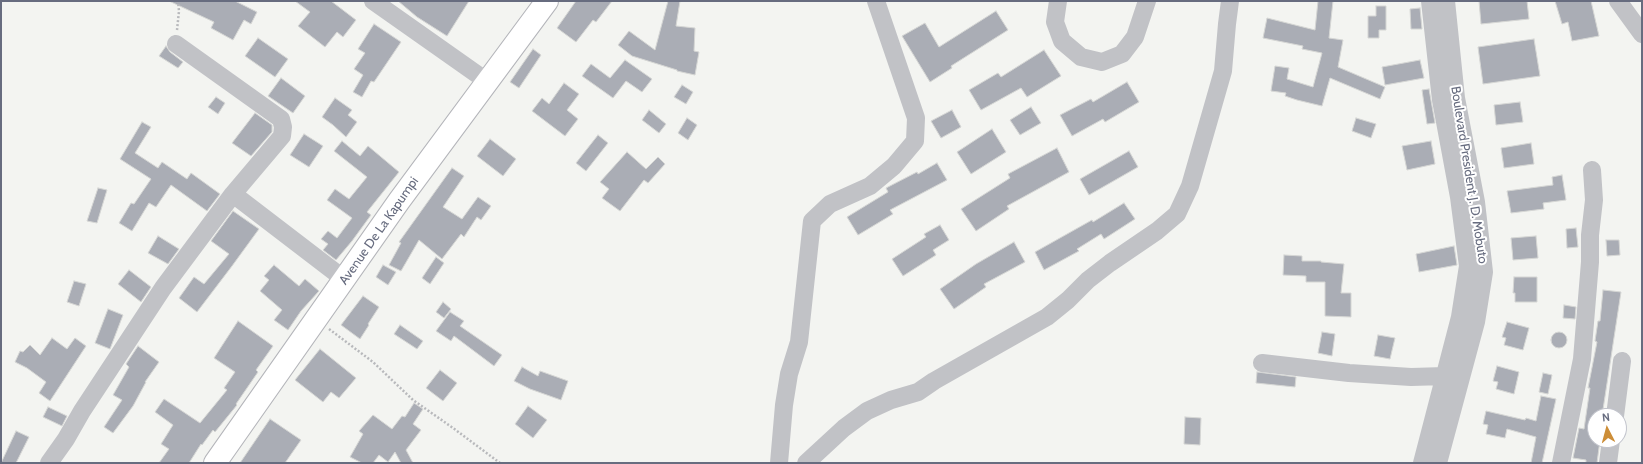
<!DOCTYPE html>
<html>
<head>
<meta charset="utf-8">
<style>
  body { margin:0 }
  #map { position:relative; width:1643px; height:464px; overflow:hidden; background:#f3f4f1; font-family:Cabin,sans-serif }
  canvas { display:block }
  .frame { position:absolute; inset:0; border:2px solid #676c7f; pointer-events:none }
  .north { position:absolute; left:1587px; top:408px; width:40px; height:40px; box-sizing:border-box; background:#fff; border:1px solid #c2c4cc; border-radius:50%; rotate:354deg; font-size:11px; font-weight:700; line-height:16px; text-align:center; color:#676c7f }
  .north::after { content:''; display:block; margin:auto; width:14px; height:18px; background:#cd8e38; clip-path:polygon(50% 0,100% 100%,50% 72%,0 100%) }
</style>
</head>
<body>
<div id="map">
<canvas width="1643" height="464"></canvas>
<div class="frame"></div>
<div class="north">N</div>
</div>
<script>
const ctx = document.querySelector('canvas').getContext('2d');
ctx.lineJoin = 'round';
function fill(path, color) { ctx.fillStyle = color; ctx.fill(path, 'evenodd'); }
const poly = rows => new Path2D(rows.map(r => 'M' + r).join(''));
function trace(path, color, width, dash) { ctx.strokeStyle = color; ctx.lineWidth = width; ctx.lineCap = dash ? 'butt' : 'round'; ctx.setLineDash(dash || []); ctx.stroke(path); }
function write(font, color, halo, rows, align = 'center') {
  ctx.font = font + ' Cabin,sans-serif'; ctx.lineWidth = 4; ctx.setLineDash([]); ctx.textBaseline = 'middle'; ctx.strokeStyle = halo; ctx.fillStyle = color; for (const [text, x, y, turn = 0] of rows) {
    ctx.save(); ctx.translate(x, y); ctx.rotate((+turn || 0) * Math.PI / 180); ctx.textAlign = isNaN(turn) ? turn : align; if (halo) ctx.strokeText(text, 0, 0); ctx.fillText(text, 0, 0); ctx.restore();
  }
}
const building = poly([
  [169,1,235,1,257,12,251,24,244,20,233,40,211,28,214,22,169,1],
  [295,1,331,1,356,20,343,37,337,32,325,47,298,26,310,12,295,1],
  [398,1,469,1,447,36,417,17,398,1],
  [576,1,612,1,596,22,593,20,576,42,557,28,576,1],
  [668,1,680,1,676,26,695,28,694,51,699,52,695,75,677,71,677,70,632,56,618,45,629,31,655,50,668,1],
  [1318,1,1333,1,1329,38,1343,40,1338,67,1385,87,1380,99,1330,78,1322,106,1297,100,1285,96,1286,93,1271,91,1275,66,1289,68,1287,79,1313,87,1322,53,1302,49,1303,46,1263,38,1267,18,1315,30,1318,1],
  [1479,1,1527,1,1529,19,1481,24,1479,1],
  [1555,1,1591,1,1599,36,1572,41,1568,22,1562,24,1555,1],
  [1376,6,1386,6,1386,30,1379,30,1379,38,1368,38,1368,16,1376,16,1376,6],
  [1420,8,1422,29,1411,29,1410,9,1420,8],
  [996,11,1008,30,951,66,952,68,930,82,902,36,925,23,939,47,996,11],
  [374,24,401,42,374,82,371,81,362,97,353,92,363,75,354,69,365,53,358,49,374,24],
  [258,38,288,59,275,77,245,56,258,38],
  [1534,39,1540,76,1483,84,1478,47,1534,39],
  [166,46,170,52,183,62,178,68,159,56,166,46],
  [533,49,541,55,519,88,510,82,533,49],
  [1044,50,1061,76,1027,97,1021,88,981,110,969,90,998,73,1001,77,1044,50],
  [625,60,652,79,642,92,626,81,613,98,582,76,591,64,610,78,625,60],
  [1420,60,1424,78,1385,85,1382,67,1420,60],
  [281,78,305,96,293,113,268,96,281,78],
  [1127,82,1139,102,1105,122,1103,119,1072,136,1060,115,1091,99,1093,102,1127,82],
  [564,83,579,94,567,110,578,119,565,136,532,111,542,98,549,104,564,83],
  [682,85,693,92,686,104,674,97,682,85],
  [1429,89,1435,123,1427,124,1422,90,1429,89],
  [216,97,225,103,218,114,208,107,216,97],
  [335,98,352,110,348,115,357,122,346,137,333,125,322,117,335,98],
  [1520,102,1523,122,1496,125,1494,105,1520,102],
  [1031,107,1041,123,1020,135,1010,120,1031,107],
  [649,110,666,124,659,133,642,120,649,110],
  [952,110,961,127,941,138,931,121,952,110],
  [255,113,272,125,272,132,251,156,232,143,255,113],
  [687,118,697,125,688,140,678,133,687,118],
  [1356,118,1376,124,1371,138,1352,131,1356,118],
  [142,122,151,127,135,153,158,168,162,162,187,179,191,173,220,194,207,211,171,185,156,207,149,203,132,231,119,223,131,203,134,204,151,179,120,159,142,122],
  [992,129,1006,152,971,174,957,152,992,129],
  [304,134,323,146,309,167,290,155,304,134],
  [598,135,608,143,586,171,576,163,598,135],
  [490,139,516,159,503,176,477,156,490,139],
  [342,141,360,156,368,146,399,172,367,212,371,215,352,241,336,260,323,250,328,244,321,239,328,231,337,238,352,218,327,200,335,189,349,199,367,177,334,151,342,141],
  [1431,141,1435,164,1407,170,1402,146,1431,141],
  [1531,143,1534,164,1504,168,1501,148,1531,143],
  [1057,148,1069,172,1007,206,1009,209,976,231,961,209,1010,178,1008,174,1057,148],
  [1129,151,1138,167,1089,195,1080,179,1129,151],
  [627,152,646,169,658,157,665,164,648,183,644,180,620,211,602,198,609,189,600,182,627,152],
  [937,163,947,180,890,210,893,214,858,235,847,217,888,192,886,188,917,172,918,174,937,163],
  [452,168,464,176,443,207,462,219,478,197,491,206,481,220,477,217,464,237,461,234,442,259,419,240,401,271,389,265,401,243,399,242,452,168],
  [1562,175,1566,200,1543,203,1544,209,1511,213,1507,191,1553,185,1552,177,1562,175],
  [98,188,107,190,97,223,87,221,98,188],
  [1124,203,1135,219,1104,239,1101,234,1077,249,1079,251,1044,270,1035,252,1092,220,1093,222,1124,203],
  [233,211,259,229,232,266,197,312,179,298,194,277,204,284,229,254,211,241,233,211],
  [940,225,949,240,933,250,936,255,903,276,892,259,926,237,924,234,940,225],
  [1576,228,1578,247,1567,248,1566,229,1576,228],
  [158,236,179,249,168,264,148,253,158,236],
  [1536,236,1538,258,1513,260,1511,238,1536,236],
  [1606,240,1619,240,1620,255,1607,256,1606,240],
  [1014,242,1025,262,984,284,986,287,954,309,940,289,976,264,1014,242],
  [1454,246,1457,265,1419,272,1416,254,1454,246],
  [1284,255,1302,256,1302,261,1321,261,1321,262,1344,264,1341,293,1351,293,1351,317,1325,316,1325,282,1306,282,1306,276,1283,275,1284,255],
  [436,257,444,263,430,284,422,278,436,257],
  [274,265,299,286,305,279,319,291,301,311,288,330,274,320,282,310,260,291,269,280,264,276,274,265],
  [383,265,396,272,388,285,376,277,383,265],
  [129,270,151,287,141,302,118,284,129,270],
  [1514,277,1537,277,1537,302,1515,302,1515,293,1513,293,1514,277],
  [74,281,86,284,79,306,67,302,74,281],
  [1603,290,1621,292,1602,416,1595,416,1595,440,1600,440,1597,463,1586,463,1586,460,1573,458,1579,428,1584,429,1590,388,1588,388,1597,342,1595,341,1598,321,1600,321,1603,290],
  [363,296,379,307,368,324,369,325,360,339,341,325,363,296],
  [443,302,451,309,444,318,436,312,443,302],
  [1564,305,1576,307,1575,319,1563,318,1564,305],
  [108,309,123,315,110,349,95,343,108,309],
  [450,312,464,321,460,326,502,355,494,366,454,336,451,341,436,331,450,312],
  [238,321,273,346,256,370,258,372,236,404,237,405,215,432,213,430,202,445,201,444,189,463,159,463,169,449,161,444,173,425,155,412,164,399,200,423,227,390,224,388,235,372,214,358,238,321],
  [1507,322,1529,328,1523,350,1504,345,1506,338,1502,337,1507,322],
  [400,325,423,341,417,349,394,334,400,325],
  [1322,332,1335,334,1332,356,1318,353,1322,332],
  '1551 340a8 8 0 1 1 16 0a8 8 0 1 1-16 0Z',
  [1378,335,1395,338,1390,359,1374,356,1378,335],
  [52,338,67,349,75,338,86,346,50,401,39,393,46,382,27,368,15,362,20,351,23,352,30,345,40,355,52,338],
  [138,346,159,362,145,382,146,382,133,406,113,433,104,427,122,400,113,395,129,367,126,364,138,346],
  [320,349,356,378,339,398,331,392,323,402,295,380,320,349],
  [1497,366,1519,372,1514,394,1496,389,1498,382,1493,381,1497,366],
  [522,367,538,376,540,371,568,381,561,400,530,389,514,381,522,367],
  [440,370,457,383,443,401,426,388,440,370],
  [1257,372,1296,377,1295,387,1256,383,1257,372],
  [1543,373,1552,375,1548,394,1539,392,1543,373],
  [1541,396,1556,399,1542,463,1531,463,1536,437,1507,429,1505,438,1486,434,1488,425,1483,424,1486,411,1525,420,1526,418,1536,421,1541,396],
  [414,403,423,409,413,424,421,430,406,450,413,463,401,463,395,452,388,462,379,455,373,463,362,463,350,457,363,434,359,431,373,415,392,429,402,416,405,417,414,403],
  [528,406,547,420,533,438,515,424,528,406],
  [48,407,67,416,62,426,43,417,48,407],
  [1185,417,1201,418,1200,445,1184,444,1185,417],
  [270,419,301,440,285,463,240,463,270,419],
  [16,431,29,437,16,463,1,463,16,431]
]);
const path = poly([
  [177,30,179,11,178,1],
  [329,329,373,362,413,400,453,428,500,463]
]);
const minor = poly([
  [373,1,488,82],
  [1058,1,1055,22,1062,41,1081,57,1102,62,1122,54,1135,37,1147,1],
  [1618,1,1642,34],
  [233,194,344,279],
  [1262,363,1349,373,1411,377,1445,376,1454,379],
  [1615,416,1622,361],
  [49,463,66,439,82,411,163,288,233,194,282,136,283,127,281,119,176,44],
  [779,463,784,405,789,374,799,342,812,221,830,204,870,186,894,166,915,141,916,118,876,1],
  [806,463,844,428,867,411,891,400,918,392,934,381,1047,317,1068,300,1088,280,1110,263,1157,231,1177,214,1190,186,1223,71,1227,24,1230,1],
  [1422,463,1460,317,1468,266,1459,197,1441,100,1430,1],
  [1438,463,1476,322,1484,272,1476,202,1456,98,1446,1],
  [1561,463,1582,359,1590,262,1590,235,1594,200,1592,170],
  [1608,463,1611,440]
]);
const major = poly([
  [215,463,399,201,547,1]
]);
const streetNames = [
  ["Boulevard President J. D. Mobuto",1469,175,81],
  ["Avenue De La Kapumpi",379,231,-55]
];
fill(building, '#aaadb5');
trace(building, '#d5d6d4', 1);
trace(major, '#b4b5ba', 24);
trace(path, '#b8b9bc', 2.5, [2, 2]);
trace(minor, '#c1c2c6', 18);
trace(major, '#fff', 22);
write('13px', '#676c7f', '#fff', streetNames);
</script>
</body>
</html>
